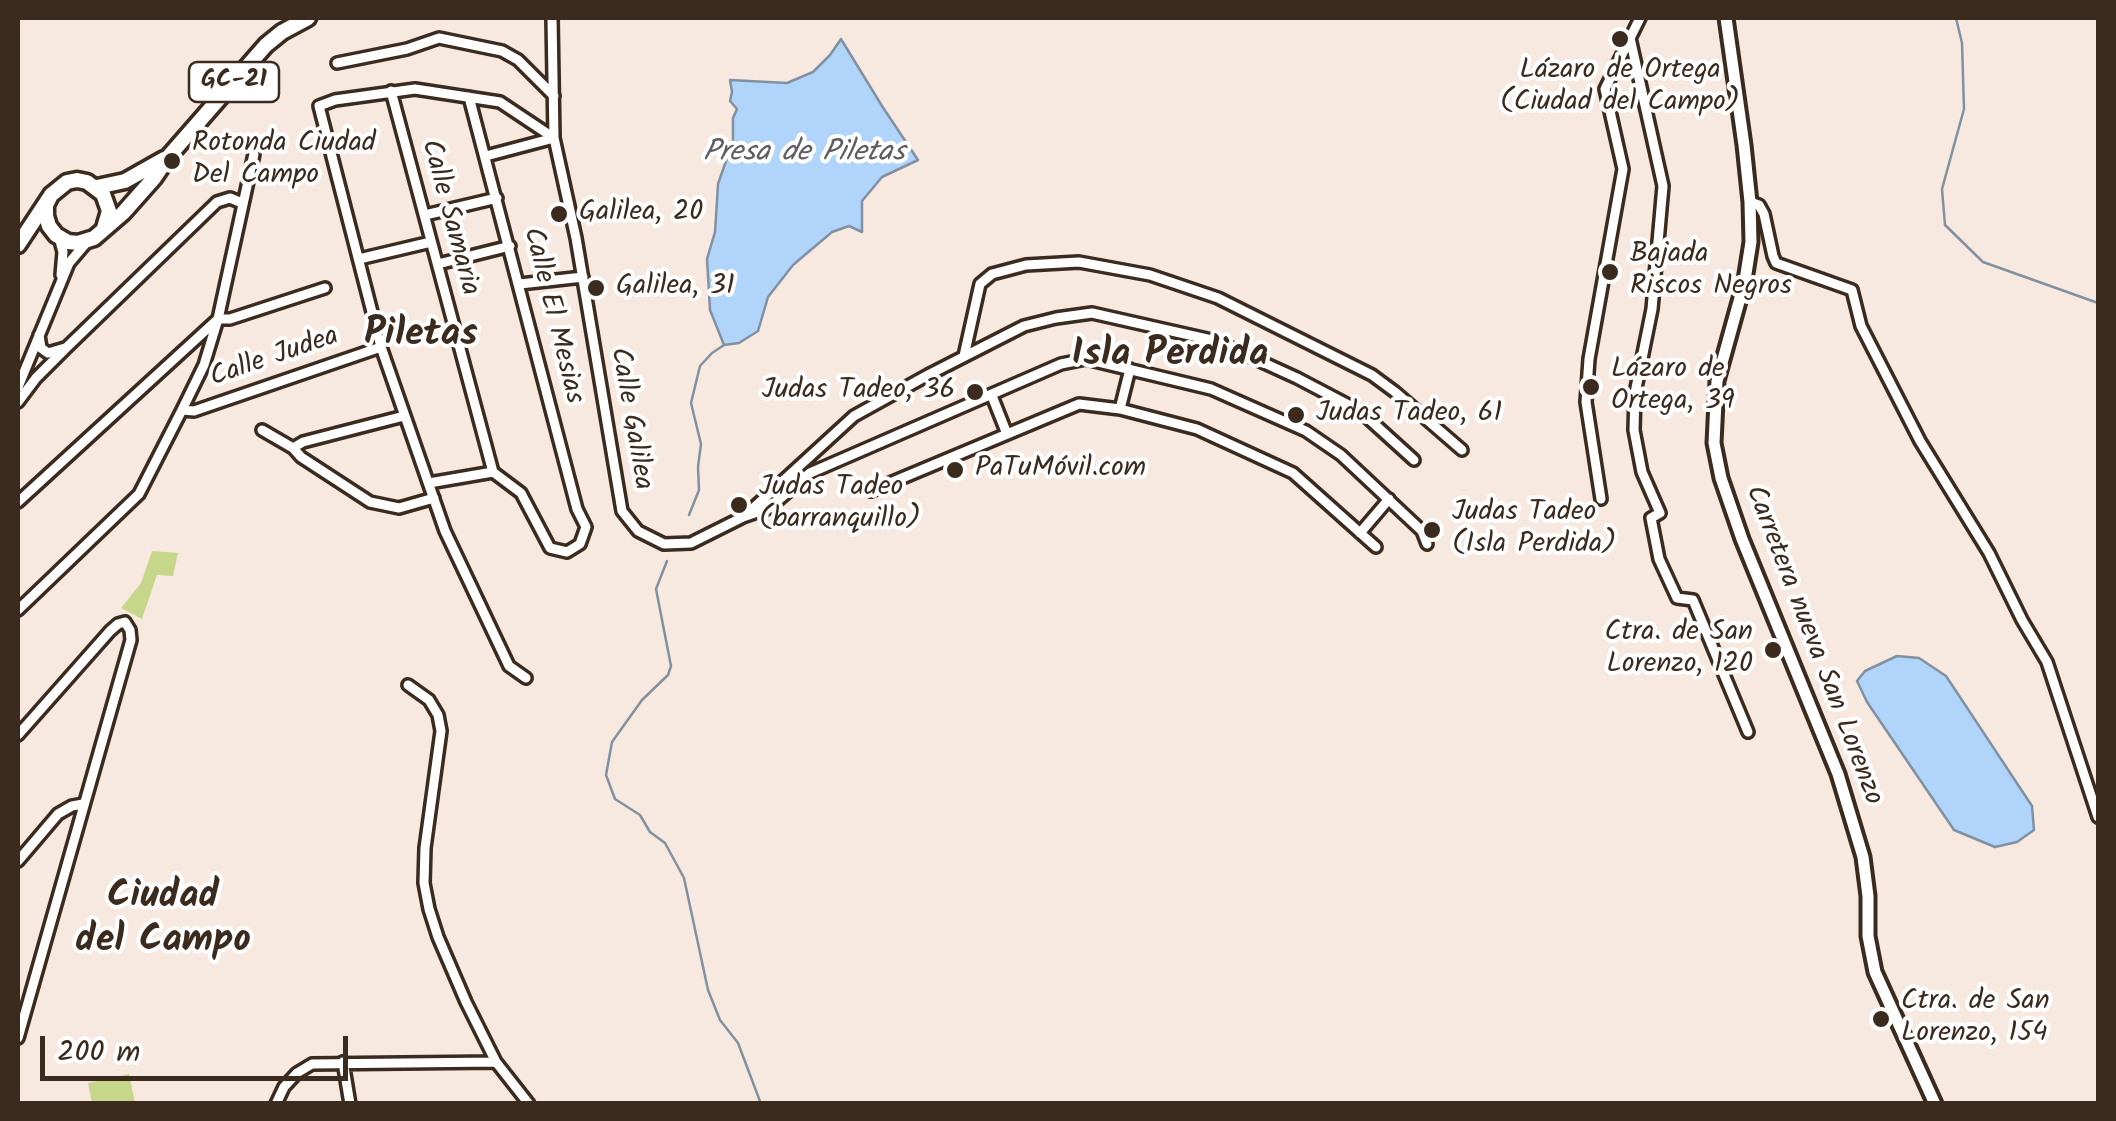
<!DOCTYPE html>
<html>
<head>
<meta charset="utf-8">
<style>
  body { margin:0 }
  #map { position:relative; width:2116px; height:1121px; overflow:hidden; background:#f7e9df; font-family:Kalam,sans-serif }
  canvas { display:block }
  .frame { position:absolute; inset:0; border:20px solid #3b2a1e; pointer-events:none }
  .scale { position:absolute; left:40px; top:1036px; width:308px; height:45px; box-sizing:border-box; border:5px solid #3b2a1e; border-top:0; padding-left:12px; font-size:30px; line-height:35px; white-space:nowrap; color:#3b2a1e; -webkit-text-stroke:8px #fff; paint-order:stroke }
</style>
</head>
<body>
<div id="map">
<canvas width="2116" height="1121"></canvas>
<div class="frame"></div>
<div class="scale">200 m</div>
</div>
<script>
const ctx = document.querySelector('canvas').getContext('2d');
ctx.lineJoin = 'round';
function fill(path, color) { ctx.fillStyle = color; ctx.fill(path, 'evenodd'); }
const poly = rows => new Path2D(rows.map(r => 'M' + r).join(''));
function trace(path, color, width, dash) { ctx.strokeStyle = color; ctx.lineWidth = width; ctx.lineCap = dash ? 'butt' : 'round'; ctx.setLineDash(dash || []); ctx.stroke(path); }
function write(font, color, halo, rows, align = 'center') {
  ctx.font = font + ' Kalam,sans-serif'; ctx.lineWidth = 8; ctx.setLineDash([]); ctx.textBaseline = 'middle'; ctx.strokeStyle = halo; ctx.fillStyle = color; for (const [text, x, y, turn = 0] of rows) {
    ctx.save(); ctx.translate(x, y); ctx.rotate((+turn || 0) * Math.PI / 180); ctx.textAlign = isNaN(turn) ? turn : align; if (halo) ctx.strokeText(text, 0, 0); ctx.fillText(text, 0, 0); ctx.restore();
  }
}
const green = poly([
  [152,551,178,553,173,576,157,575,142,619,121,608,141,583],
  [129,1074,135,1103,92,1103,88,1083]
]);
const water = poly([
  [841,39,882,106,918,160,882,177,862,201,862,232,849,226,832,232,793,265,768,297,758,331,739,343,724,345,710,310,707,259,715,232,718,184,733,141,733,118,737,109,730,101,732,92,730,80,787,83,813,72,830,55,841,39],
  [1897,656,1919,658,1946,676,2032,806,2034,830,2017,842,1995,847,1954,830,1867,702,1857,681,1865,671,1897,656]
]);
const stream = poly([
  [1956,18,1962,43,1964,109,1942,189,1945,225,1983,262,2098,303],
  [689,515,699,490,698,467,701,444,691,403,700,366,712,353,724,345],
  [667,561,656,589,671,666,668,675,642,700,612,742,606,775,615,799,640,815,650,832,665,843,684,878,708,990,720,1020,738,1043,761,1104]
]);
const minor = poly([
  [552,18,554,138,576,238,622,511,638,531,664,544,691,543,743,517,769,508,810,473,1061,364,1086,359,1211,389,1306,431,1341,455,1422,531,1427,544],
  [1630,38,1663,186,1652,309,1635,393,1634,430,1642,472,1660,513,1651,518,1659,559,1677,598,1693,600,1748,732],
  [337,63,407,49,439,38,502,51,518,60,554,96],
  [391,91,493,472],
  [486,156,554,138],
  [1750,202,1759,205,1764,214,1773,256,1776,263,1852,290,1861,326,1920,441,1989,553,2022,620,2047,662,2098,817],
  [425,215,497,198],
  [59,237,63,252,61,275],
  [359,259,431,242],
  [438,264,510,246],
  [520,284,583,277],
  [39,335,41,348,48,353,65,348],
  [964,356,980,284,992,274,1026,265,1079,262,1150,275,1218,298,1372,375,1395,392,1462,450],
  [18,387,69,263,86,243],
  [992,396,1007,434],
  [18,402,36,378,66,348,217,202,230,198,242,203],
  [1120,409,1130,369],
  [182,410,194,411,381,347],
  [262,430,293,448,301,457,370,502,399,508,434,498],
  [293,448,303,442,404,416],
  [429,483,493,472,521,493,550,548,567,552,580,544,586,527,577,509,469,97],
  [871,491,1079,404,1120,409,1197,429,1293,473,1376,547],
  [1601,499,1586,402,1589,359,1623,169,1605,89,1640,18],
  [18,502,218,319,230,319,325,288],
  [749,512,854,416,928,375,1024,326,1056,318,1092,313,1216,341,1297,378,1360,411,1414,460],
  [1360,533,1389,499],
  [18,610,139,494,182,410,204,365,218,319,254,154,251,144],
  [526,678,509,666,445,531,381,347,319,106,335,100,415,89,500,102,554,138],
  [408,685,429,700,438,715,441,731,425,848,424,883,429,909,438,937,466,1002,496,1062,529,1104],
  [18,735,110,631,118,624,125,622,130,630,131,640,18,1038],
  [18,861,58,814,72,806,83,804],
  [343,1062,350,1104],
  [276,1104,284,1087,297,1073,312,1064,496,1062]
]);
const tertiary = poly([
  [1726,18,1744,145,1750,202,1751,242,1745,280,1717,381,1714,443,1721,478,1742,539,1838,774,1863,857,1868,896,1868,936,1875,972,1935,1104]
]);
const primary = poly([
  [97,187,125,181,164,159],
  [51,195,46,205,46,216,49,226,56,235,68,242,78,243,94,238,123,213,154,178,169,156,266,45,282,32,308,18],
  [18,245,51,195,67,182,77,180,87,182,103,194,109,211,104,228]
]);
const markers = [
  [1620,39,10,"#3b2a1e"],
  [172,161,10,"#3b2a1e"],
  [559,214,10,"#3b2a1e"],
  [1610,272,10,"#3b2a1e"],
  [596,288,10,"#3b2a1e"],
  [1591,387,10,"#3b2a1e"],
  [975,392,10,"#3b2a1e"],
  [1296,415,10,"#3b2a1e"],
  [955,470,10,"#3b2a1e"],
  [739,505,10,"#3b2a1e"],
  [1432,530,10,"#3b2a1e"],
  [1773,650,10,"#3b2a1e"],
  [1881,1019,10,"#3b2a1e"]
];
const shields = [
  [234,82,90]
];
const shieldNames = [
  ["GC-21",234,82]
];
const poiNames = [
  ["Lázaro de Ortega",1620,72,"center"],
  ["(Ciudad del Campo)",1620,104,"center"],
  ["Rotonda Ciudad",192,145],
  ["Del Campo",192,177],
  ["Galilea, 20",579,214],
  ["Bajada",1630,256],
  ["Riscos Negros",1630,288],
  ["Galilea, 31",616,288],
  ["Lázaro de",1611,371],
  ["Ortega, 39",1611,403],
  ["Judas Tadeo, 36",955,392,"right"],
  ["Judas Tadeo, 61",1316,415],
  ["PaTuMóvil.com",975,470],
  ["Judas Tadeo",759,489],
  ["(barranquillo)",759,521],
  ["Judas Tadeo",1452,514],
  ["(Isla Perdida)",1452,546],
  ["Ctra. de San",1753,634,"right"],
  ["Lorenzo, 120",1753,666,"right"],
  ["Ctra. de San",1901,1003],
  ["Lorenzo, 154",1901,1035]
];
const streetNames = [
  ["Calle Samaria",448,218,75],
  ["Calle El Mesias",551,316,76],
  ["Calle Judea",275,359,-19],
  ["Calle Galilea",629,419,80],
  ["Carretera nueva San Lorenzo",1812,646,69]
];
const waterNames = [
  ["Presa de Piletas",804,155]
];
const districtNames = [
  ["Piletas",421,338],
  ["Isla Perdida",1170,358],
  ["Ciudad",163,900],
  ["del Campo",163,944]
];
fill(green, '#c6d78c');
fill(water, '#b1d5fa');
trace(water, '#8291a2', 2.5);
trace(stream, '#8291a2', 2.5);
trace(minor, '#3b2a1e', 16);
trace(tertiary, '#3b2a1e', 19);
trace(primary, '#3b2a1e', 21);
trace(minor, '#fff', 9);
trace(tertiary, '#fff', 11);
trace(primary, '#fff', 14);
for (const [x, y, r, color] of markers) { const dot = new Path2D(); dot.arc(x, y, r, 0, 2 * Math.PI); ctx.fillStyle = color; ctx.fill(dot); trace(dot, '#fff', 4); }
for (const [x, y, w] of shields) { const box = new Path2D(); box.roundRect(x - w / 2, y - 20, w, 40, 8); ctx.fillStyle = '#fff'; ctx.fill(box); trace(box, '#3b2a1e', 2.5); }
write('bold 25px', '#3b2a1e', null, shieldNames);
write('28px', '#3b2a1e', '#fff', poiNames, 'left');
write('28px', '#3b2a1e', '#fff', streetNames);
write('italic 30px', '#5e5d60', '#fff', waterNames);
write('bold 38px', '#3b2a1e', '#fff', districtNames);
</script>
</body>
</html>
